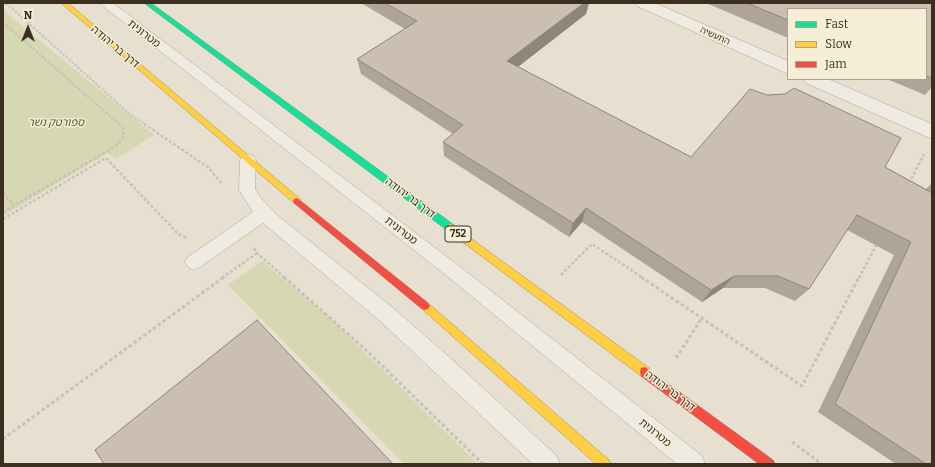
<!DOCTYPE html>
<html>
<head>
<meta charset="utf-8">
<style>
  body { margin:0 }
  #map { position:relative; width:935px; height:467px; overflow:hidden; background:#e7e0d1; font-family:Bitter,serif }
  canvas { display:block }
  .frame { position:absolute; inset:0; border:4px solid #3d2e20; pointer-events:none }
  .legend { position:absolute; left:787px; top:8px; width:140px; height:72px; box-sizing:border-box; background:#f7eed8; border:1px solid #ada18e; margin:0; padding:5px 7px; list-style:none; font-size:12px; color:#3d2e20 }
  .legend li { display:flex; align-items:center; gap:8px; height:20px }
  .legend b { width:20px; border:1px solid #ada18e }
  .north { position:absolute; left:8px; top:8px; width:40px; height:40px; -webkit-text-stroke:3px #f7eed8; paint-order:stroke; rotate:0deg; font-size:11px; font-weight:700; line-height:16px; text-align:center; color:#3d2e20 }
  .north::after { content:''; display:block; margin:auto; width:14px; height:18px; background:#3d2e20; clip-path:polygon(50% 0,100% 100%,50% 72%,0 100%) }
</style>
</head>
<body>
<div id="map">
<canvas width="935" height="467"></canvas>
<div class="frame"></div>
<ul class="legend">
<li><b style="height:5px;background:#16e098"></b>Fast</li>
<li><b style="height:5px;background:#ffcf43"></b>Slow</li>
<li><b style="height:5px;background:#f24e42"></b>Jam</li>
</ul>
<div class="north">N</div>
</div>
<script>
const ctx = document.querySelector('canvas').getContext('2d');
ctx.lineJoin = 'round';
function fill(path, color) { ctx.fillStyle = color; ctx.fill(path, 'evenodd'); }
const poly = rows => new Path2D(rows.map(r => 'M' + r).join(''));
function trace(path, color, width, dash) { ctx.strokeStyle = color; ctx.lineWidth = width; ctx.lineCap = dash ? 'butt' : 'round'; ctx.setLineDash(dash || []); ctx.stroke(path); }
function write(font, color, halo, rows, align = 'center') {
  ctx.font = font + ' Bitter,"Noto Sans Hebrew",serif'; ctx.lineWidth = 3; ctx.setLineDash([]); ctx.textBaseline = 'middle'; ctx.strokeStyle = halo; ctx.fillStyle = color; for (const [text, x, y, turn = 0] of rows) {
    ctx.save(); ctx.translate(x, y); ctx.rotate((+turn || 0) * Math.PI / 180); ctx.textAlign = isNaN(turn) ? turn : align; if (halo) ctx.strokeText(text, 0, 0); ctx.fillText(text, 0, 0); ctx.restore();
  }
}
const green = poly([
  [3,10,154,135,116,159,108,153,3,216],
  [262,261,327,315,478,464,404,464,228,285]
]);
const pathFar2 = poly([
  [6,3,131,115,146,125],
  [3,22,120,125]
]);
const pathFar1 = poly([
  [144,124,208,167,222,184],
  [909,183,924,154],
  [3,193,14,205],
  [3,212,116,146,123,138,124,130,119,124],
  [3,219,106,158,178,234,187,238],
  [254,248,257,253,285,278],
  [561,275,592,244,643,278],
  [222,278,257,253],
  [859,278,877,244]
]);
const path = poly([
  [284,277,366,350,483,464],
  [641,277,802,386,859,277],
  [676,358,702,318],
  [3,439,224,277],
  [792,442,822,464]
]);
const lane = poly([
  [99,3,113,3,459,266,702,456,705,464,677,464,447,276,99,3],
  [248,154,253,156,256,160,255,189,261,198,277,215,393,308,447,355,557,456,560,464,533,464,379,320,263,223,200,267,194,270,188,267,185,262,188,257,253,212,239,190,240,160,243,156,248,154]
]);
const street = poly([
  [634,3,655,3,788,61,788,74,637,6,634,3],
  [803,79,828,79,932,124,932,139,806,83,803,79]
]);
const fast = poly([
  [144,3,151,3,454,225,455,228,454,231,448,231,144,3]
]);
const slow = poly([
  [61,3,68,3,300,199,301,201,300,203,294,203,61,3],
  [451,224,649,368,650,372,649,376,645,377,641,376,448,231,447,228,448,225,451,224],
  [425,302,428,303,609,460,611,464,596,464,422,309,420,306,422,303,425,302]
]);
const jam = poly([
  [297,198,428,303,430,306,428,309,425,310,422,309,294,203,293,201,294,199,297,198],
  [645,367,773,460,775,464,759,464,641,376,640,372,641,368,645,367]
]);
const wall = poly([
  [361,3,589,3,586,14,518,67,691,157,885,167,926,189,932,183,932,464,896,464,818,412,894,255,847,230,809,289,795,301,765,288,723,288,702,302,582,222,569,237,444,156,443,142,453,134,361,74,357,59,405,29],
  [706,3,932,3,932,87,925,95,887,79,926,79,926,9,788,9,788,38]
]);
const shadedWall = poly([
  [584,3,589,3,586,14,506,76,507,61],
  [586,208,582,222,569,237,573,223],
  [734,276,723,288,702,302,711,290]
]);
const building = poly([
  [385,3,584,3,507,61,691,157,750,89,767,95,785,94,794,88,901,138,885,167,932,193,932,464,926,464,835,404,911,242,857,215,809,289,778,276,734,276,711,290,586,208,573,223,443,142,463,125,357,59,417,21,385,3],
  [747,3,932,3,932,78,926,76,926,9,788,9,788,20,747,3],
  [257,320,393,464,104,464,95,450,257,320]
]);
const farStreetnames = [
  ["התעשיה",715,36,24]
];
const shields = [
  [458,234,26]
];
const shieldNames = [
  ["752",458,234]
];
const streetNames = [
  ["מטרונית",144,34,38],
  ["דרך בר יהודה",115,47,40],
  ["דרך בר יהודה",410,198,37],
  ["מטרונית",401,231,38],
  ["דרך בר יהודה",670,391,37],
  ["מטרונית",655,433,39]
];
const parkNames = [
  ["ספורטק נשר",56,123]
];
fill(green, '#d6d7b3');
trace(lane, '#ada599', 1);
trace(street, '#ada599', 1);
trace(fast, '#928b80', 1);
trace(slow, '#928b80', 1);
trace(jam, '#928b80', 1);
trace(pathFar2, '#c8c2b9', 2, [2.5, 1.5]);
trace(pathFar1, '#c8c2b9', 2.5, [3, 2]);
trace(path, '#c8c2b9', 3, [3.5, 2.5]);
fill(lane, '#efebe3');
fill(street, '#efebe3');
fill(fast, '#16e098');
fill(slow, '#ffcf43');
fill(jam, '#f24e42');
fill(wall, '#afa499');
fill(shadedWall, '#8e867d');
fill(building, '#cbbfb2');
trace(building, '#8e867d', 1);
write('9px', '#3d2e20', '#f7eed8', farStreetnames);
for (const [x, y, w] of shields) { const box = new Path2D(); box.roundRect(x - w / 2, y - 8, w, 16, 3); ctx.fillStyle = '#f7eed8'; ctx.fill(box); trace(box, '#3d2e20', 1); }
write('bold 10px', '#3d2e20', null, shieldNames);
write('11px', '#3d2e20', '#f7eed8', streetNames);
write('italic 11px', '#4d5a26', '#f7eed8', parkNames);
</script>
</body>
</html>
